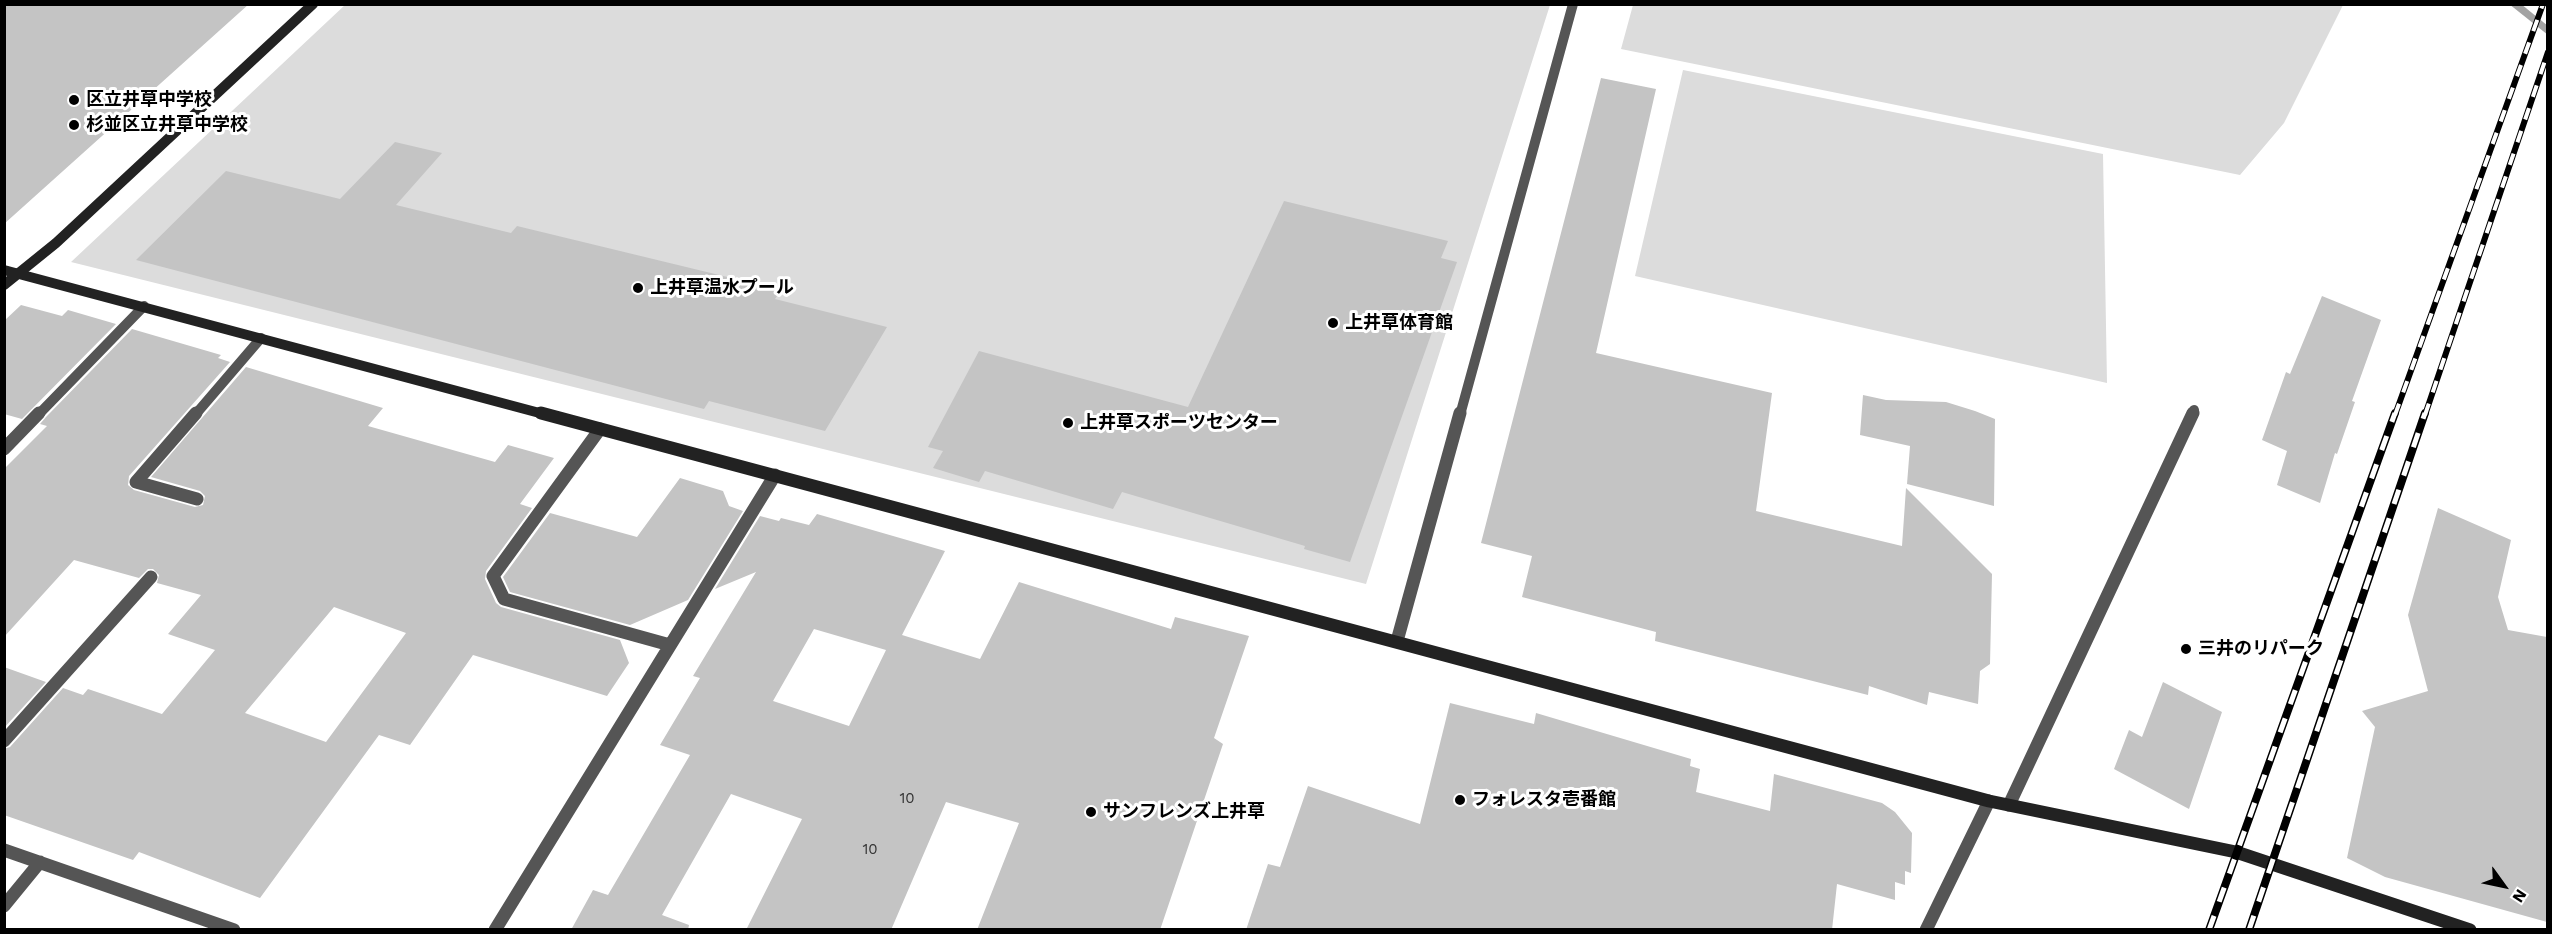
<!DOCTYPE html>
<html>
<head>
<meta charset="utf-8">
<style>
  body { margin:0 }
  #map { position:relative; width:2552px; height:934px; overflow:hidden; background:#fff; font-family:"Work Sans",sans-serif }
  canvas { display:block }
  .frame { position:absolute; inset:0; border:6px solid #000; pointer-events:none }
  .north { position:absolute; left:2474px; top:856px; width:60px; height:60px; -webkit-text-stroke:4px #fff; paint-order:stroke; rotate:123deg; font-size:16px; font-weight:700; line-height:24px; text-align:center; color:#000 }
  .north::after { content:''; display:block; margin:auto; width:21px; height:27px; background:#000; clip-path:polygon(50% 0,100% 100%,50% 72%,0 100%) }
</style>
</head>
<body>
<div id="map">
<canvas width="2552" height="934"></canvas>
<div class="frame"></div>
<div class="north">N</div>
</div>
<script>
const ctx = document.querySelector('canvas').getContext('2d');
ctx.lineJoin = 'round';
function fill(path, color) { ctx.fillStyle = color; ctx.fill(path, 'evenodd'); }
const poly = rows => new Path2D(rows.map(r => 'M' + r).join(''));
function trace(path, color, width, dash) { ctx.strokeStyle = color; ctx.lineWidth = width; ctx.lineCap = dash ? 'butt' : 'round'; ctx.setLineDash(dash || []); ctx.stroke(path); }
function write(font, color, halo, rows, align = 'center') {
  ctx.font = font + ' "Work Sans","Noto Sans JP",sans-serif'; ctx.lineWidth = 6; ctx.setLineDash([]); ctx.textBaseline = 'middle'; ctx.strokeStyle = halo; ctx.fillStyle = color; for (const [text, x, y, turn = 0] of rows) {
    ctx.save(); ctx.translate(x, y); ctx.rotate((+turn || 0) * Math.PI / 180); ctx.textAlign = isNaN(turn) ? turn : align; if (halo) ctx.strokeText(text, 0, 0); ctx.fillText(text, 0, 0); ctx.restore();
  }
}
const green = poly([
  [345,5,1550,5,1366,584,71,262],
  [1633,5,1633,4,2343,5,2284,123,2240,175,1621,49],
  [1683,70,2103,154,2107,383,1635,276]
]);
const stream = poly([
  [2509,4,2521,4,2548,26,2548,35,2509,4]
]);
const building = poly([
  [4,4,249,4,4,224],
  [1601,78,1656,89,1596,353,1772,393,1756,511,1902,546,1906,488,1992,574,1990,664,1980,671,1978,704,1929,692,1927,705,1869,686,1868,695,1655,641,1656,632,1522,597,1532,556,1481,543],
  [395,142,442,153,396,205,511,233,517,226,781,290,775,299,887,327,825,431,709,401,704,409,136,260,226,171,340,199],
  [1284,201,1448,241,1441,258,1457,262,1350,562,1304,549,1305,546,1122,492,1113,509,985,471,979,482,933,468,943,451,928,447,979,351,1188,407],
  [2322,296,2381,320,2352,401,2355,402,2337,454,2335,453,2320,503,2277,485,2287,451,2262,440,2286,372,2290,374],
  [21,305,62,316,68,310,116,324,22,419,4,414,4,321],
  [132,329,221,355,218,358,230,362,129,476,128,485,134,490,195,507,203,505,205,496,200,491,151,477,246,367,383,408,368,426,495,462,508,445,554,458,520,504,532,508,486,571,485,579,496,603,501,607,620,640,629,663,607,696,473,655,410,745,379,735,260,898,139,852,133,860,4,815,4,749,10,747,63,688,83,695,88,689,162,714,215,650,168,634,201,595,157,583,159,575,153,569,148,569,139,578,74,560,4,637,4,469,47,426,40,424,46,417],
  [334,607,406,633,326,742,245,713],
  [1863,395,1886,400,1946,402,1975,411,1995,419,1994,506,1907,484,1910,446,1860,435],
  [680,478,723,491,729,506,743,511,688,600,630,625,510,592,503,577,550,513,637,537],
  [2438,508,2511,540,2498,597,2508,630,2547,637,2547,922,2385,877,2347,858,2375,727,2362,711,2428,691,2408,615],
  [817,514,945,551,902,635,980,659,1019,582,1171,629,1175,617,1249,636,1214,738,1223,744,1160,930,977,930,1019,823,946,802,891,930,746,930,802,819,731,794,662,915,689,925,688,930,571,930,593,890,608,895,690,755,660,745,700,678,693,676,756,572,715,589,760,516,779,521,781,518,809,525],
  [814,629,886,650,849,726,773,701],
  [4,667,46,682,4,728],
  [2163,682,2222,712,2189,809,2114,769,2129,730,2142,737],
  [1450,703,1534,724,1536,713,1691,759,1690,766,1700,769,1696,792,1770,811,1774,774,1882,803,1895,812,1912,833,1911,873,1905,871,1905,885,1895,882,1895,900,1837,884,1832,930,1246,930,1268,864,1280,867,1308,786,1420,824]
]);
const laneFar1 = poly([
  [38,415,144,306],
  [195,415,261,338],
  [2192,415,2194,410]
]);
const lane = poly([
  [196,413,136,482,197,499],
  [4,449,39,413],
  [2009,805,2193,413]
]);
const streetFar1 = poly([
  [1460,415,1573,4]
]);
const street = poly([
  [600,429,493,576,504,599,670,645],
  [1397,641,1460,413],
  [4,741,151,577],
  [4,850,234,930],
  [4,906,40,862],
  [495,930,775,475],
  [1926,930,1989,801]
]);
const secondaryFar1 = poly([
  [4,270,547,415],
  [4,285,56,243,313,4]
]);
const secondary = poly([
  [541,413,1989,801,2236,852,2470,930]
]);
const railFar1 = poly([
  [2395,415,2543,4],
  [2425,415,2548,52]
]);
const rail = poly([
  [2209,930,2395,413],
  [2249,930,2425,413]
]);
const markers = [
  [74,100,6,"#000"],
  [74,125,6,"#000"],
  [638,288,6,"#000"],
  [1333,323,6,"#000"],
  [1068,423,6,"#000"],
  [2186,649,6,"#000"],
  [1460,800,6,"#000"],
  [1091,812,6,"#000"]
];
const numberNames = [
  ["10",907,799],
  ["10",870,850]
];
const poiNames = [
  ["区立井草中学校",86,100],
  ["杉並区立井草中学校",86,125],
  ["上井草温水プール",650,288],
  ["上井草体育館",1345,323],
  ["上井草スポーツセンター",1080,423],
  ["三井のリパーク",2198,649],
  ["フォレスタ壱番館",1472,800],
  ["サンフレンズ上井草",1103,812]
];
fill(green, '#dcdcdc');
fill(stream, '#a3a3a3');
fill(building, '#c4c4c4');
trace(laneFar1, '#555', 10);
trace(lane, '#555', 13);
trace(streetFar1, '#555', 10);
trace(street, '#555', 13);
trace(secondaryFar1, '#222', 10);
trace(secondary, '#222', 13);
trace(railFar1, '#000', 6);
trace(rail, '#000', 8);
trace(railFar1, '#fff', 4, [12]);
trace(rail, '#fff', 5, [15]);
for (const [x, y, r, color] of markers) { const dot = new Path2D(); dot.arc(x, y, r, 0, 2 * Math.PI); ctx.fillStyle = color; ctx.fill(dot); trace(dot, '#fff', 2); }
write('15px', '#313131', null, numberNames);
write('bold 18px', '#000', '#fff', poiNames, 'left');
</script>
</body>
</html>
